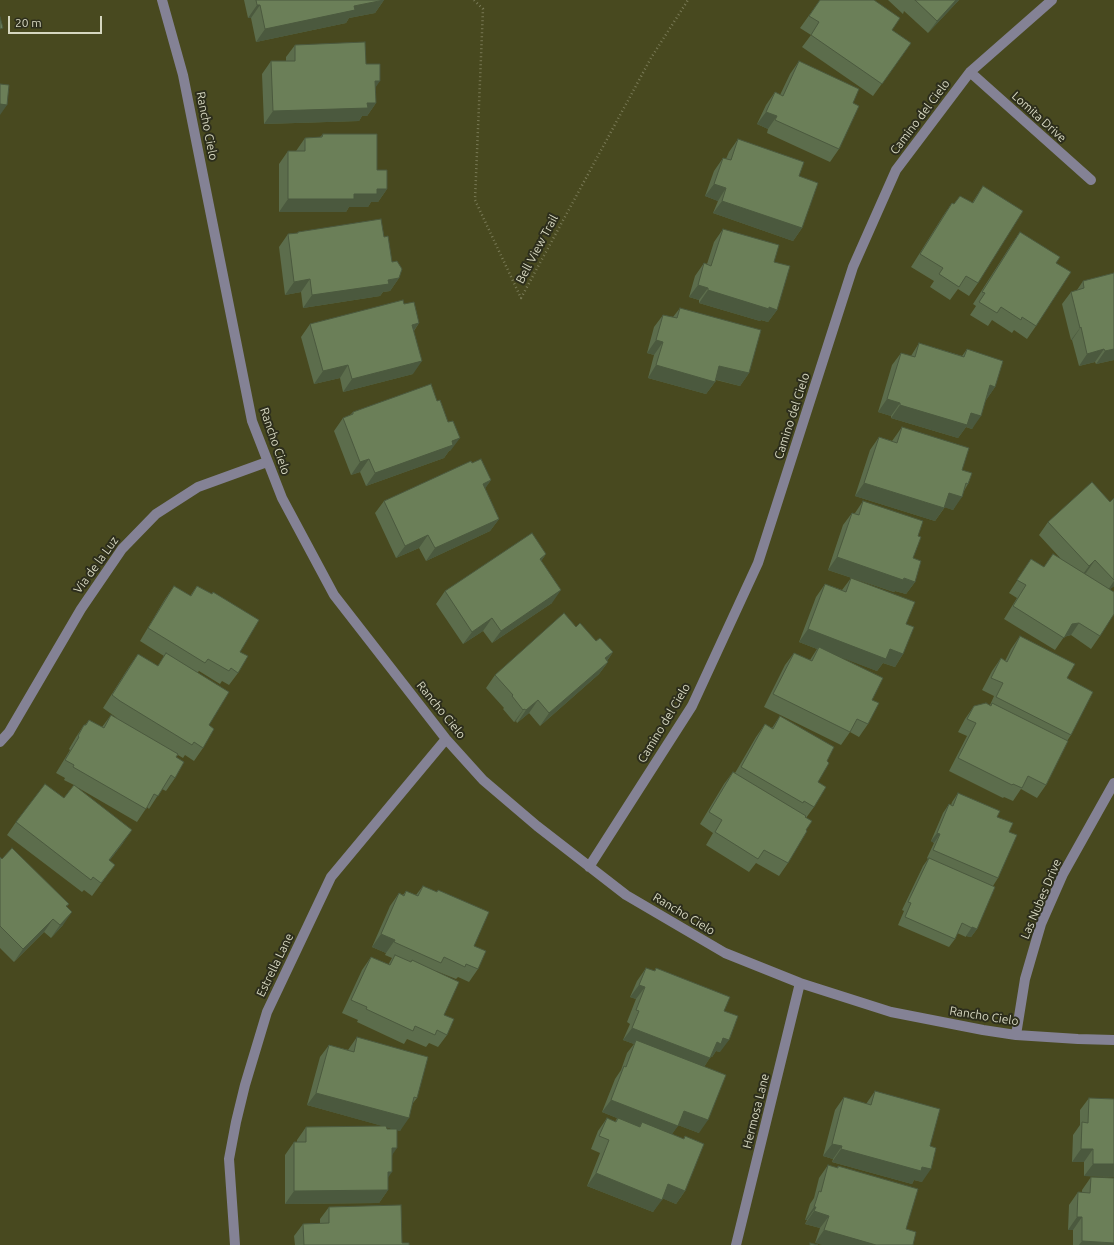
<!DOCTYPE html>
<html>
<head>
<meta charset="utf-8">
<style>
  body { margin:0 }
  #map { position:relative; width:1114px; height:1245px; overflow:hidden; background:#48491f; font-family:Ubuntu,sans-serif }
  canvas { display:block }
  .scale { position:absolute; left:8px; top:16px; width:94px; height:18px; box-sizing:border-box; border:2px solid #d6d7c0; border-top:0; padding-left:5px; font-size:12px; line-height:14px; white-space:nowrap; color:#d6d7c0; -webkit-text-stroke:3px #2d2e1c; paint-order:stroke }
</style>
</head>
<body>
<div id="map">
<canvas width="1114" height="1245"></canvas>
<div class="scale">20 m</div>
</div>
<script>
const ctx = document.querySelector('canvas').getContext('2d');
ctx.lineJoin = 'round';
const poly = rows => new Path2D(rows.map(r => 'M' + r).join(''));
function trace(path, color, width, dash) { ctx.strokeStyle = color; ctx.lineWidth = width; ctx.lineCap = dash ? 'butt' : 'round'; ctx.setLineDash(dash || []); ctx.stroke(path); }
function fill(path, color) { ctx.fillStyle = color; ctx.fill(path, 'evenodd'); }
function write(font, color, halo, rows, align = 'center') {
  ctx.font = font + ' Ubuntu,sans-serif'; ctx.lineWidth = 4; ctx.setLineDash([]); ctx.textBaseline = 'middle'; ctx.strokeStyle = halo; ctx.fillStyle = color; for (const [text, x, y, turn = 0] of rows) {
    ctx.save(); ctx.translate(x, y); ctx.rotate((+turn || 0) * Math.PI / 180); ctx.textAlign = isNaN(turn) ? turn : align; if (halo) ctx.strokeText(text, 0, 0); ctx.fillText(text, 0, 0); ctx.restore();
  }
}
const path = poly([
  [474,0,483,9,475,200,521,298,651,58,688,0]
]);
const minor = poly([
  [162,0,183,75,252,421,282,498,334,595,446,739,483,780,537,826,626,895,725,953,800,983,891,1012,983,1030,1016,1035,1078,1039,1114,1040],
  [970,72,1091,180],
  [0,742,9,732,81,609,122,549,156,514,198,487,267,462],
  [589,867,692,706,758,563,853,267,896,170,970,72,1052,0],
  [1016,1035,1025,979,1041,924,1063,874,1114,783],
  [235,1245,229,1159,236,1122,245,1085,267,1012,331,877,446,739],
  [736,1245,800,983]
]);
const wall = poly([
  [244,0,384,0,375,13,349,18,346,23,256,42,251,18,248,18],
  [820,0,892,30,911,43,873,96,802,47,811,35,800,28],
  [888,0,959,0,928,33,904,11,903,14],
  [295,45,366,64,375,87,376,103,367,116,362,116,359,121,264,124,262,74,271,61,286,61,286,57],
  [799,61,853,103,839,149,830,162,767,133,768,129,757,124,766,105,775,92,780,95,790,74],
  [323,134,377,170,387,189,378,202,371,202,368,207,349,207,346,212,279,212,279,164,288,151,296,151,305,138,320,137],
  [738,139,799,176,802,228,793,241,713,213,718,201,705,196,714,171,723,158,726,159,729,152],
  [983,186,978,283,969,296,958,289,950,300,930,287,934,281,911,267,943,216,952,203,954,204,972,203],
  [723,229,774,262,777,310,768,322,761,320,760,321,699,303,699,300,689,297,695,276,704,263,707,264,714,242],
  [298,232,384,237,392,262,399,278,390,291,383,292,380,296,303,308,301,292,285,295,279,247,288,234,297,233],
  [1020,232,1056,263,1036,326,1027,339,1014,330,1012,333,992,320,988,326,970,315,976,306,973,304,1011,245],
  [1114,273,1114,360,1096,364,1095,362,1079,366,1072,340,1071,340,1062,304,1071,292,1077,290,1083,281],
  [404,304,419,323,414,331,413,374,343,392,340,378,314,384,301,337,310,324],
  [680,308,749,373,740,386,716,380,715,382,706,394,648,378,654,355,647,353,654,327,663,315,673,317],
  [919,343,962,356,967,349,995,387,986,400,986,399,972,429,966,427,958,438,891,418,891,416,878,412,892,365,901,353,911,356],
  [353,412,451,450,449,451,444,458,366,486,360,472,351,475,334,431,343,418,350,415],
  [902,427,962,470,968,484,964,491,953,510,945,507,935,521,855,496,870,450,879,437,892,441],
  [472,463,491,480,485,488,499,519,490,531,426,561,419,548,396,558,375,513,384,501],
  [1114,498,1114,586,1110,589,1100,636,1091,649,1071,635,1064,637,1055,650,1004,619,1017,598,1009,593,1031,559,1044,567,1053,554,1062,560,1039,535,1048,522,1110,502],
  [863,501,918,536,913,558,915,582,906,594,895,591,894,592,828,570,843,525,852,513,855,513],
  [546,554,541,561,552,603,492,643,483,631,463,644,436,604,445,591],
  [851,578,906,624,903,654,895,667,883,663,877,671,841,657,872,700,868,724,859,737,850,732,841,745,764,707,785,665,794,653,810,660,817,649,799,642,816,597,825,584,842,590],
  [174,586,190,596,197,586,212,594,213,592,240,652,238,673,229,685,222,681,220,684,199,671,198,672,209,725,203,748,194,761,185,755,183,758,178,755,176,757,175,778,166,791,162,789,149,809,147,807,137,822,75,786,123,843,109,861,106,877,92,896,84,890,82,892,7,835,16,822,64,798,74,785,64,780,65,778,56,773,70,750,69,749,76,737,84,725,85,725,89,720,102,727,111,715,117,718,103,708,129,667,138,654,158,666,164,656,140,641,165,599],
  [576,627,613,652,607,661,608,662,599,674,540,726,529,713,517,723,516,721,514,722,503,709,504,708,486,688,495,675],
  [1020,636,1067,678,1071,735,1067,741,1046,785,1037,798,1021,789,1013,801,1004,797,1003,798,949,771,967,736,958,732,965,719,974,706,990,705,994,696,982,690,992,671,1001,658,1005,661,1011,649],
  [780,716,827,761,818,782,814,807,806,818,806,830,788,863,779,876,756,863,749,872,706,845,713,833,700,824,724,784,733,772,735,773,756,737,765,724,772,728],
  [958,793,997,817,1009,832,998,878,993,886,977,929,971,937,966,936,966,937,957,933,955,939,949,947,898,925,904,911,902,910,923,866,928,859,927,858,934,843,931,841,943,813,949,804,951,805,952,802],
  [0,857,69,904,66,907,63,925,51,938,44,932,14,962,0,948],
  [423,886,437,892,438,890,474,946,478,969,469,982,458,977,456,979,436,971,444,1015,447,1035,438,1047,429,1043,426,1047,407,1039,404,1044,357,1022,358,1020,342,1013,362,970,371,957,388,965,392,958,385,955,386,953,372,947,390,906,399,893,403,895,406,891,416,895],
  [646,968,654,971,656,968,724,1011,720,1052,716,1051,712,1057,711,1056,704,1067,699,1133,678,1125,672,1134,683,1139,685,1136,685,1191,676,1204,662,1198,653,1212,587,1186,600,1153,591,1149,598,1131,607,1118,615,1122,617,1118,602,1112,615,1079,621,1070,627,1053,634,1044,623,1040,630,1024,627,1022,636,999,630,997,637,981],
  [357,1037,417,1098,413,1103,400,1131,397,1130,388,1177,388,1190,379,1203,285,1204,285,1155,294,1142,297,1142,297,1140,306,1127,383,1126,307,1105,320,1057,329,1045,348,1050],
  [386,1127,393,1129,387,1129],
  [875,1091,930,1146,922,1182,914,1180,912,1184,832,1162,833,1159,823,1156,835,1110,844,1097,866,1104],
  [1089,1098,1114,1099,1114,1177,1084,1176,1084,1162,1072,1162,1073,1135,1080,1125,1080,1110],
  [828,1165,837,1168,838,1166,918,1189,815,1243,820,1228,805,1224,807,1220,805,1220,810,1204,814,1198,819,1178],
  [1091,1177,1114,1245,1073,1245,1073,1230,1068,1230,1069,1205,1078,1192,1082,1192,1082,1190],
  [329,1207,402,1243,409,1245,295,1245,294,1236,303,1224,320,1223,320,1219]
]);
const shadedWall = poly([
  [384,0,375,13,349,18,346,23,256,42,265,29,354,6],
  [956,0,959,0,928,33,937,21],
  [257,5,260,5,251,18,248,18],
  [375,81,380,81,371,94],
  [367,103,376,103,367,116,362,116,359,121,264,124,273,111],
  [0,104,7,105,0,115],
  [766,112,777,116,768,129,757,124],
  [714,184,726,188,718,201,705,196],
  [377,189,387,189,378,202,371,202,368,207,349,207,346,212,279,212,288,199,354,194],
  [722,201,802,228,793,241,713,213],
  [399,278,390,291,383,292,380,296,303,308,312,295],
  [310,279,301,292,285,295,294,282],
  [698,285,708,288,699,300,689,297],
  [708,290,769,307,777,310,768,322,761,320,760,321,699,303],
  [419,323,410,336,412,325],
  [1081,327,1072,340,1071,340,1080,328],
  [656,340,663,342,654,355,647,353],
  [1104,349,1095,362,1079,366,1087,354],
  [1114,349,1114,360,1096,364,1105,351],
  [422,361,413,374,343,392,352,379],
  [348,365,340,378,314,384,323,371],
  [656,365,715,382,706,394,648,378],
  [719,366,749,373,740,386,710,378],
  [990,385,995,387,986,400,981,398],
  [887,399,900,403,891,416,878,412],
  [900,405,971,413,981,416,972,429,966,427,958,438,891,418],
  [460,438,451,450,449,451,444,458,366,486,375,473],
  [369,459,360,472,351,475,360,462],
  [491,480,482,493,483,484],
  [864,483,944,508,935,521,855,496],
  [949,493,962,497,953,510,940,506],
  [499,519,490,531,426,561,435,548],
  [428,535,419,548,396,558,405,546],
  [546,554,537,567,540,559],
  [837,557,915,582,906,594,895,591,894,592,828,570],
  [1095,560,1086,573,1080,578,1089,566],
  [1114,581,1114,586,1106,593],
  [561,590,552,603,492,643,501,631],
  [492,618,483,631,463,644,472,632],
  [1079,623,1071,635,1063,637,1072,624],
  [808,629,890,649,903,654,895,667,883,663,877,671,818,649,819,647,817,649,799,642],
  [613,652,604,665,605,658],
  [608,662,599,674,540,726,549,713],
  [538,700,529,713,517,723,526,710],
  [524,709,516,721,514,722,523,710],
  [132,830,123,843,100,873,109,860],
  [937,833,940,834,934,843,931,841],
  [72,912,63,925,51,938,60,925],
  [53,919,44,932,14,962,23,949],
  [972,927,977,929,971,937,966,936],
  [381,934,395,940,386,953,372,947],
  [639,985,645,987,636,999,630,997],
  [632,1028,710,1058,701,1071,636,1040,634,1044,623,1040],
  [723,1038,729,1040,720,1052,716,1051,712,1057,708,1055,717,1042],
  [316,1093,409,1118,400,1131,307,1105],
  [611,1100,678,1126,669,1138,642,1122,639,1127,602,1112],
  [684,1111,708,1120,699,1133,675,1124],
  [832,1144,842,1146,833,1159,823,1156],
  [392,1148,397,1148,388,1161],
  [841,1149,931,1169,922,1182,914,1180,912,1184,832,1162],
  [1081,1149,1093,1149,1084,1162,1072,1162],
  [1093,1164,1114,1164,1114,1177,1084,1176],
  [388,1172,392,1172,383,1185],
  [596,1173,662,1200,653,1212,587,1186],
  [668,1184,685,1191,676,1204,659,1197],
  [388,1190,379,1203,285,1204,294,1191],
  [814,1207,816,1207,807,1220,805,1220],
  [814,1211,829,1216,820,1228,805,1224],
  [1077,1217,1082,1217,1073,1230,1068,1230],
  [824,1230,876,1245,822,1245,815,1243],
  [1082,1241,1114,1243,1114,1245,1079,1245]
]);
const building = poly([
  [256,0,384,0,354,6,355,10,265,29,260,5,257,5,256,0],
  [820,0,874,0,900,18,892,30,911,43,882,84,811,35,819,22,809,16,820,0],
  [915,0,956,0,937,21,915,0],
  [0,17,3,28,0,29,0,17],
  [365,42,366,64,380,64,380,81,375,81,376,103,367,103,368,108,273,111,271,61,295,61,295,45,365,42],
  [799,61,859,89,853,103,859,106,839,149,775,120,777,116,766,112,775,92,783,96,799,61],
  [0,84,9,85,7,105,0,104,0,84],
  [323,134,377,134,377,170,387,170,387,189,377,189,377,194,354,194,354,199,288,199,288,151,305,151,305,138,322,137,323,134],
  [738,139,804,162,799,176,818,183,802,228,722,201,726,188,714,184,723,158,731,160,738,139],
  [983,186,1023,211,978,283,966,276,959,287,939,274,943,268,920,254,952,203,954,204,960,196,973,203,983,186],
  [381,219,384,237,388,236,392,262,397,261,402,269,399,278,388,280,389,284,312,295,310,279,294,282,288,234,298,233,298,232,381,219],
  [723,229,779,245,774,262,790,266,777,310,769,307,769,309,708,290,708,288,698,285,704,263,711,266,723,229],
  [1020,232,1060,257,1056,263,1071,272,1036,326,1022,317,1021,320,1001,307,997,313,979,302,985,293,982,292,1020,232],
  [1114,273,1114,349,1105,351,1104,349,1087,354,1081,327,1080,328,1071,292,1084,288,1083,281,1114,273],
  [403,300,404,304,414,302,419,323,412,325,422,361,352,379,348,365,323,371,310,324,403,300],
  [680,308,761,330,749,373,719,366,715,382,656,365,663,342,656,340,663,315,677,318,680,308],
  [919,343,964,357,967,349,1003,361,995,387,990,385,981,416,971,413,967,425,900,405,900,403,887,399,901,353,915,357,919,343],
  [431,384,437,401,440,400,448,422,453,421,460,438,452,441,453,445,375,473,369,459,360,462,343,418,353,414,353,412,431,384],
  [902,427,969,448,962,470,972,473,968,484,966,483,962,497,949,493,944,508,864,483,879,437,897,443,902,427],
  [481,459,491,480,483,484,499,519,435,548,428,535,405,546,384,501,471,461,472,463,481,459],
  [1092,482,1110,502,1114,498,1114,580,1095,560,1089,566,1048,522,1092,482],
  [863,501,923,521,918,536,921,537,913,558,921,561,915,582,904,578,903,580,837,557,852,513,859,515,863,501],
  [532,533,546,554,540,559,561,590,501,631,492,618,472,632,445,591,532,533],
  [1053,554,1114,592,1114,614,1100,636,1079,623,1072,624,1064,638,1013,606,1026,585,1017,580,1031,559,1044,567,1053,554],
  [851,578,915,602,906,624,914,627,903,654,890,649,886,659,808,629,825,584,846,592,851,578],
  [174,586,191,596,197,586,212,594,213,592,259,620,240,652,248,656,238,673,231,668,229,671,208,659,205,663,148,628,174,586],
  [564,613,576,627,580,623,596,641,600,638,613,652,605,658,608,662,549,713,538,700,526,710,524,709,523,710,512,696,513,695,495,675,564,613],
  [1020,636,1075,664,1067,678,1093,692,1071,735,996,697,1003,683,991,678,1001,658,1007,662,1020,636],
  [819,647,883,678,872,700,879,703,868,724,857,719,850,732,773,694,794,653,812,661,819,647],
  [166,653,229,692,209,725,214,729,203,748,194,742,192,745,120,701,112,695,138,654,158,666,166,653],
  [986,703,991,706,992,703,1068,741,1046,785,1028,776,1022,788,1013,784,1012,785,958,758,976,723,967,719,974,706,986,703],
  [111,715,178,754,176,757,184,762,175,778,171,775,158,796,154,794,146,809,73,767,74,765,65,760,79,737,78,736,84,725,86,725,89,720,104,728,111,715],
  [780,716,834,747,827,761,829,763,818,782,826,787,814,807,804,801,803,803,741,767,765,724,773,729,780,716],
  [733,772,806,816,805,817,812,821,806,830,807,831,788,863,764,850,758,859,715,832,722,820,709,812,733,772],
  [45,784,64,798,74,785,132,830,109,860,115,865,101,883,93,877,91,880,16,822,45,784],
  [958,793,1000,811,997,817,1013,823,1009,832,1017,835,998,878,933,850,940,834,937,833,949,804,953,806,958,793],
  [12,848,69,904,66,906,72,912,60,925,53,919,23,949,0,926,0,857,2,859,12,848],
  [929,858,995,887,977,929,972,927,972,928,962,923,955,939,905,917,911,903,908,902,929,858],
  [423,886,437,892,438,890,489,912,474,946,486,951,478,969,466,964,465,967,444,957,441,963,394,942,395,940,381,934,399,893,404,896,406,891,418,896,423,886],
  [395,955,411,962,412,960,459,982,444,1015,454,1019,447,1035,437,1030,435,1035,415,1026,413,1031,366,1009,367,1007,351,1000,371,957,390,965,395,955],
  [646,968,655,971,656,968,730,997,724,1011,738,1016,729,1040,723,1038,721,1044,717,1042,710,1058,632,1028,639,1011,636,1010,645,987,639,985,646,968],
  [357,1037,428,1057,417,1098,414,1097,409,1118,316,1093,329,1045,354,1052,357,1037],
  [636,1040,726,1075,708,1120,684,1111,678,1126,611,1100,624,1066,626,1067,636,1040],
  [875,1091,940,1109,930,1146,936,1148,931,1169,922,1167,921,1171,841,1149,842,1146,832,1144,844,1097,871,1105,875,1091],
  [1089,1098,1114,1099,1114,1164,1093,1164,1093,1149,1081,1149,1082,1122,1088,1123,1089,1098],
  [607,1118,616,1122,618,1118,640,1127,642,1122,684,1139,685,1136,704,1144,685,1191,668,1184,662,1200,596,1173,609,1140,599,1136,607,1118],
  [386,1126,387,1129,397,1129,397,1148,392,1148,392,1172,388,1172,388,1190,294,1191,294,1142,306,1142,306,1127,386,1126],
  [828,1165,838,1168,838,1166,918,1189,906,1229,916,1232,913,1245,876,1245,824,1230,829,1216,814,1211,816,1207,814,1207,819,1191,821,1192,828,1165],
  [1091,1177,1114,1178,1114,1243,1082,1241,1082,1217,1077,1217,1078,1192,1090,1193,1091,1177],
  [401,1205,402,1243,409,1243,409,1245,304,1245,303,1224,329,1223,329,1207,401,1205],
  [810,1243,818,1245,810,1245,810,1243]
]);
const streetNames = [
  ["Camino del Cielo",920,117,-53],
  ["Lomita Drive",1039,117,42],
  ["Rancho Cielo",207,126,79],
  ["Bell View Trail",537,249,-62],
  ["Camino del Cielo",792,416,-72],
  ["Rancho Cielo",275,441,71],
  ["Via de la Luz",96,565,-54],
  ["Rancho Cielo",441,710,51],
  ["Camino del Cielo",664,723,-59],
  ["Las Nubes Drive",1041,899,-67],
  ["Rancho Cielo",684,914,31],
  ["Estrella Lane",275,965,-64],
  ["Rancho Cielo",984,1016,9],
  ["Hermosa Lane",756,1111,-76]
];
trace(path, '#797a56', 2.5, [1, 3]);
trace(minor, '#848295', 10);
fill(wall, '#5c6d4c');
fill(shadedWall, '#4b593e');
fill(building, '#6b7f58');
trace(building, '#4b593e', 1);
write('12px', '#d6d7c0', '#2d2e1c', streetNames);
</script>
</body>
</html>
